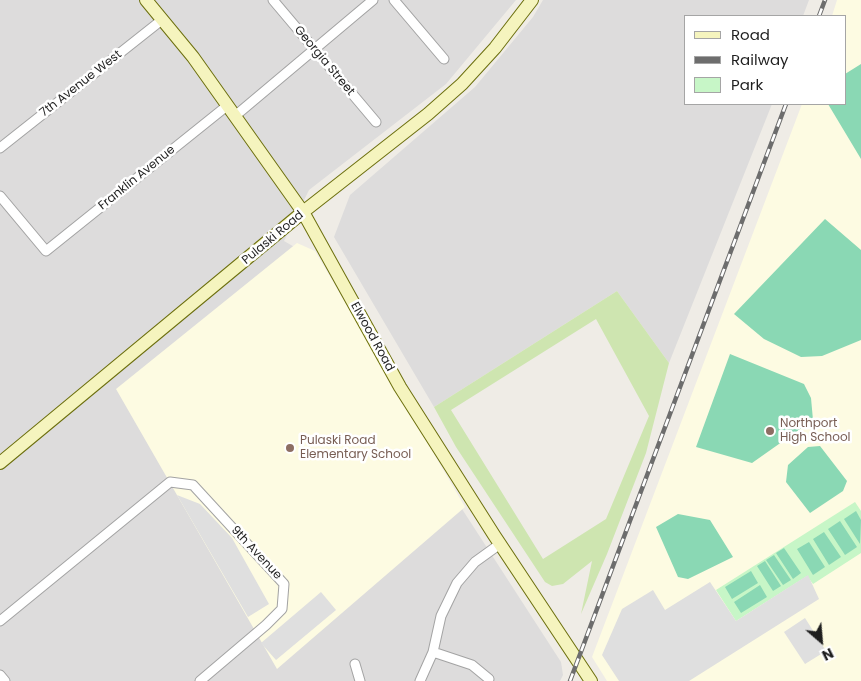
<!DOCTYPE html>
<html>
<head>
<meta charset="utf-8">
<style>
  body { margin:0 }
  #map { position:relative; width:861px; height:681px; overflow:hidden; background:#efece6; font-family:Poppins,sans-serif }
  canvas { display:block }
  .legend { position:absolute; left:684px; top:15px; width:162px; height:90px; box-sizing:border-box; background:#fff; border:1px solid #a5a5a5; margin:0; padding:6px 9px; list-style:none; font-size:15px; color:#1f1f1f }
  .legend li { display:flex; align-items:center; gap:10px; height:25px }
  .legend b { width:25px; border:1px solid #a5a5a5 }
  .north { position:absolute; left:796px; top:616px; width:50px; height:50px; -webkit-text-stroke:4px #fff; paint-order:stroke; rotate:153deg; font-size:14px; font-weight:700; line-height:20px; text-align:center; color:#1f1f1f }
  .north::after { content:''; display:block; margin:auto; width:18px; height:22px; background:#1f1f1f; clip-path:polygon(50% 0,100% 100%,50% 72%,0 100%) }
</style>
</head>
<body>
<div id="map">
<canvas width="861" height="681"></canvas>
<ul class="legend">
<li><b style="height:6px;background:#f5f4be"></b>Road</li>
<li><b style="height:6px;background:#6d6d6d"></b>Railway</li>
<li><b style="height:14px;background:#c7f6c7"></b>Park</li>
</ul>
<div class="north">N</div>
</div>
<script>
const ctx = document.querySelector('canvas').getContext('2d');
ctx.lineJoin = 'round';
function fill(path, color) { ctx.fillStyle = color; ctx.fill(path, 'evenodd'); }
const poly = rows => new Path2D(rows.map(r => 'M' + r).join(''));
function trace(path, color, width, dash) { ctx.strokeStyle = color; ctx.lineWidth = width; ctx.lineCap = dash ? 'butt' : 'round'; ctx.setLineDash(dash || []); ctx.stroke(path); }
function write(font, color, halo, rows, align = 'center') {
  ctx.font = font + ' Poppins,sans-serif'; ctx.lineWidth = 5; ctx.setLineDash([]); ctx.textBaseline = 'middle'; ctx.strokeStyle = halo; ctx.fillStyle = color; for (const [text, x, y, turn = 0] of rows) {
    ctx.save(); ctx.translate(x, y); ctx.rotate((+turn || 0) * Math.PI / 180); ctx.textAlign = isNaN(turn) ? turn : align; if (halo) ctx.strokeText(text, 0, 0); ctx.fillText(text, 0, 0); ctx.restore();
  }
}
const residential = poly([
  [0,0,516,0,446,84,309,190,284,241,310,256,462,509,561,662,563,675,560,681,0,681],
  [543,0,809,0,803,16,685,16,685,104,772,104,669,363,617,291,434,407,334,237,350,195,475,87,533,17]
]);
const education = poly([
  [837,0,861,0,861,681,607,681,592,657,802,104,845,104,845,16,832,16],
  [297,243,315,251,465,507,277,669,116,389]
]);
const grass = poly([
  [617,291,669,363,646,453,607,554,581,614,592,561,563,584,552,586,545,582,456,447,434,407],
  [596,319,649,416,606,519,543,559,451,410]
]);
const park = poly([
  [855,502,861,511,861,553,813,584,807,576,736,621,716,590]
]);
const pitch = poly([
  [861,64,861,159,828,104,845,104,845,74],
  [825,219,861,250,861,340,822,356,801,357,764,339,734,314],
  [730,354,804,384,811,398,813,420,752,463,696,447],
  [820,446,847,481,843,491,810,513,786,482,788,465,808,447],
  [856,511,861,520,860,544,844,519],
  [678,514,710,520,733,557,688,579,678,577,656,527],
  [840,521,857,547,845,555,828,529],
  [824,532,841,557,829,565,813,539],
  [809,542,825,567,813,575,797,549],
  [784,548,801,573,793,579,776,553],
  [774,555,791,580,783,585,766,560],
  [765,561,781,586,773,591,757,566],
  [751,571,758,583,732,599,725,587],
  [760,585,767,597,741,613,734,602]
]);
const parking = poly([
  [177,495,200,504,232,538,269,604,248,617],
  [808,575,819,599,689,681,619,681,602,655,622,609,653,590,665,610,710,582,736,621],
  [321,592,336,610,276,660,261,643],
  [805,618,826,651,805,664,784,632]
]);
const street = poly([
  [273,0,376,122],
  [394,0,444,59],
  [235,116,373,0],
  [0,148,163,19],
  [0,196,46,251,228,105],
  [0,621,170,482,193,485,284,584,282,609,266,625,200,681],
  [433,652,472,665,489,679],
  [355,664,360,681],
  [0,675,5,681],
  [420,681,433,652,441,616,457,583,475,562,500,544]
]);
const secondary = poly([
  [146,0,193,57,303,212,400,387,494,535,591,681],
  [0,463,303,212,428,114,462,84,495,48,532,0]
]);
const rail = poly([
  [819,16,825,0],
  [570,681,786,104]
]);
const markers = [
  [770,431,5,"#8d6e63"],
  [290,448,5,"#8d6e63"]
];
const streetNames = [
  ["Georgia Street",324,61,50],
  ["7th Avenue West",81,84,-38],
  ["Franklin Avenue",137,178,-39],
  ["Pulaski Road",273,238,-40],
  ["Elwood Road",372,337,61],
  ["9th Avenue",256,553,47]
];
const educationNames = [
  ["Northport",780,424],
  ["High School",780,438],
  ["Pulaski Road",300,441],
  ["Elementary School",300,455]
];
fill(residential, '#dddcdc');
fill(education, '#fdfbe2');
fill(grass, '#cee5b0');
fill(park, '#c7f6c7');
fill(pitch, '#8ad8b4');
fill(parking, '#dfdfdf');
trace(street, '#a3a3a3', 11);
trace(secondary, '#6c6f0d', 14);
trace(street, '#fff', 9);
trace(secondary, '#f5f4be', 12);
trace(rail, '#6d6d6d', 4.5);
trace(rail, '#fff', 2.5, [8]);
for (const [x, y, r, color] of markers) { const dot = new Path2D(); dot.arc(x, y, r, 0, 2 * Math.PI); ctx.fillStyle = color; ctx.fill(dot); trace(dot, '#fff', 2); }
write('12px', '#1f1f1f', '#fff', streetNames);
write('12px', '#785e54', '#fff', educationNames, 'left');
</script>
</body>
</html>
